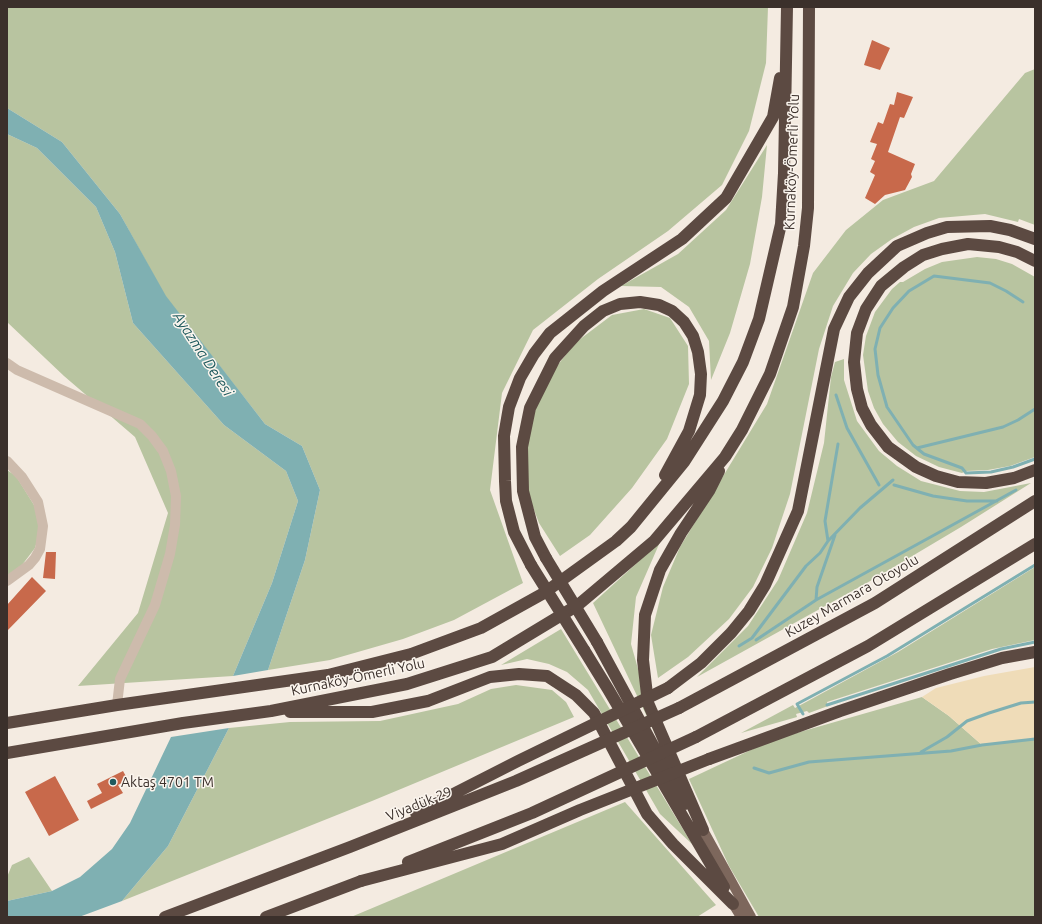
<!DOCTYPE html>
<html>
<head>
<meta charset="utf-8">
<style>
  body { margin:0 }
  #map { position:relative; width:1042px; height:924px; overflow:hidden; background:#f4ebe1; font-family:Ubuntu,sans-serif }
  canvas { display:block }
  .frame { position:absolute; inset:0; border:8px solid #3b302b; pointer-events:none }
</style>
</head>
<body>
<div id="map">
<canvas width="1042" height="924"></canvas>
<div class="frame"></div>
</div>
<script>
const ctx = document.querySelector('canvas').getContext('2d');
ctx.lineJoin = 'round';
function fill(path, color) { ctx.fillStyle = color; ctx.fill(path, 'evenodd'); }
const poly = rows => new Path2D(rows.map(r => 'M' + r).join(''));
function trace(path, color, width, dash) { ctx.strokeStyle = color; ctx.lineWidth = width; ctx.lineCap = dash ? 'butt' : 'round'; ctx.setLineDash(dash || []); ctx.stroke(path); }
function write(font, color, halo, rows, align = 'center') {
  ctx.font = font + ' Ubuntu,sans-serif'; ctx.lineWidth = 3; ctx.setLineDash([]); ctx.textBaseline = 'middle'; ctx.strokeStyle = halo; ctx.fillStyle = color; for (const [text, x, y, turn = 0] of rows) {
    ctx.save(); ctx.translate(x, y); ctx.rotate((+turn || 0) * Math.PI / 180); ctx.textAlign = isNaN(turn) ? turn : align; if (halo) ctx.strokeText(text, 0, 0); ctx.fillText(text, 0, 0); ctx.restore();
  }
}
const green = poly([
  [7,7,768,7,766,63,749,131,722,185,668,231,598,279,533,330,502,393,490,490,523,583,454,620,403,639,330,660,268,670,305,560,320,490,302,446,265,424,165,296,120,214,62,142,7,108],
  [1035,69,1035,225,1019,219,1018,222,985,214,939,218,914,227,892,239,871,254,853,273,833,306,819,349,790,494,772,548,753,587,729,619,688,657,658,678,651,635,663,587,680,547,767,404,813,273,846,230,883,200,934,181,1025,73],
  [7,134,37,148,96,207,115,252,133,323,224,425,286,471,298,501,272,583,233,676,78,686,138,613,168,513,135,437,64,376,7,322],
  [767,145,762,197,750,264,730,333,711,380,709,341,689,307,661,287,621,286,678,254,726,210],
  [977,257,996,259,1012,264,1035,277,1035,457,1010,466,988,470,966,471,962,473,939,467,916,456,898,442,883,424,874,408,868,391,863,355,866,336,875,312,892,289,900,282,903,282,925,269,942,262],
  [644,309,670,318,688,346,689,384,667,439,632,488,590,535,560,556,539,523,523,481,525,439,546,380,575,343,612,315],
  [844,359,844,380,857,421,879,451,897,466,921,481,960,491,984,492,1031,483,961,527,872,580,697,677,748,626,778,580,807,513,824,443,831,377,835,362],
  [7,470,16,476,34,505,41,527,35,548,19,569,7,576],
  [660,542,636,597,631,644,658,740,593,603],
  [1035,567,1035,640,992,649,827,702,828,706,809,713,807,711,796,714,797,717,741,733,793,705,795,708,898,652],
  [561,629,692,844,660,814,588,690,567,672,549,664,527,659,501,665],
  [516,685,552,690,566,702,574,717,372,801,122,901,168,846,229,728,290,722,380,721,458,704,491,689],
  [922,697,949,716,982,745,1035,739,1035,917,759,917,729,866,689,779,772,740],
  [625,802,716,905,697,917,351,917],
  [29,857,52,891,7,901,7,877,12,865]
]);
const sand = poly([
  [1035,667,1035,739,982,745,949,716,922,697,936,688,984,676]
]);
const water = poly([
  [7,108,62,142,120,214,166,296,265,424,302,446,320,490,305,560,268,670,233,676,272,583,298,501,286,471,224,425,133,323,115,252,96,207,37,148,7,134],
  [229,728,168,846,122,901,79,917,7,917,7,901,52,891,80,877,112,849,130,823,171,737]
]);
const stream = poly([
  [1023,302,1006,291,990,283,934,276,909,291,893,308,880,328,875,349,878,375,887,407,913,445,924,454,962,468,966,473,991,472,1013,467,1035,459],
  [836,395,847,428,879,485],
  [917,448,1003,427,1018,420,1035,409],
  [894,485,933,496,967,501,997,501],
  [828,541,825,521,838,444],
  [816,600,817,587,835,535],
  [756,640,816,600,1016,490],
  [739,646,752,638,806,566,820,553,828,541,860,508,893,480],
  [827,705,1001,649,1035,642],
  [803,714,797,704,887,656,1035,565],
  [921,752,947,737,967,721,989,713,1021,703,1035,702],
  [754,768,769,773,809,762,951,751,982,745,1035,739]
]);
const building = poly([
  [872,40,890,48,880,70,864,65],
  [897,92,913,97,904,118,900,117,888,152,915,164,911,174,912,177,905,190,885,195,875,204,865,198,875,175,870,172,875,161,871,159,877,144,870,142,878,122,883,124,890,104,894,105],
  [46,552,56,552,55,579,43,578],
  [32,577,46,591,7,631,7,605],
  [123,771,128,780,118,785,123,793,91,809,87,801,102,793,97,784],
  [55,776,79,820,49,836,25,792]
]);
const street = poly([
  [7,363,17,370,140,424,152,436,163,451,171,471,176,496,175,525,170,554,155,605,120,679,117,705],
  [7,461,22,477,38,502,43,526,40,549,35,558,29,565,7,581]
]);
const primary = poly([
  [703,830,751,917],
  [733,904,741,917]
]);
const highway = poly([
  [1035,261,1017,252,999,247,968,244,942,249,923,255,904,267,881,286,866,309,857,333,854,362,857,389,862,408,871,425,888,447,916,467,936,476,958,482,986,483,1014,478,1035,470],
  [546,558,535,537,523,491,522,447,530,408,555,358,584,326,603,311,620,304,640,302,659,305,672,311,684,322,693,336,698,352,701,374,700,395,689,431,665,475],
  [531,565,514,532,506,501,505,481,504,436,509,407,520,378,534,354,550,333,603,291,682,239,726,198,773,117,780,78],
  [597,642,685,804],
  [584,650,608,689,724,887],
  [668,688,701,663,731,633,749,611,765,585,798,511,834,329,849,297,868,273,897,246,927,233,947,227,990,226,1010,230,1035,239],
  [679,708,875,603,1035,501],
  [290,712,372,712,428,701,490,677,519,674,547,676,576,695,594,713,647,814,673,844,733,904],
  [7,723,117,705,328,675,411,654,481,628,544,593,616,541,631,527,684,462,723,401,743,362,759,319,781,224,784,173,787,7],
  [696,737,868,646,1035,544],
  [7,753,183,723,271,711,407,684,492,657,578,605,654,541,725,457,742,430,770,374,793,307,804,246,808,208,809,7],
  [709,759,840,711,950,674,1002,658,1035,652],
  [703,830,648,703,643,660,645,615,660,570,681,533,709,491,719,471],
  [266,917,361,881]
]);
const highwayBridge = poly([
  [546,558,597,642],
  [531,565,584,650],
  [416,813,518,761,668,688],
  [408,862,532,813,696,737],
  [361,881,502,844,580,810,709,759],
  [165,917,350,847,516,781,679,708]
]);
const markers = [
  [113,782,4,"#1f5a5e"]
];
const streetNames = [
  ["Kurnaköy-Ömerli Yolu",792,162,-88],
  ["Kuzey Marmara Otoyolu",852,596,-30],
  ["Kurnaköy-Ömerli Yolu",358,677,-12],
  ["Viyadük-29",419,804,-22]
];
const poiNames = [
  ["Aktaş 4701 TM",121,782]
];
const waterNames = [
  ["Ayazma Deresi",203,354,57]
];
fill(green, '#b8c4a0');
fill(sand, '#efdcb8');
fill(water, '#7fb0b2');
trace(stream, '#7fb0b2', 3);
fill(building, '#c8694b');
trace(street, '#cdbbac', 10);
trace(primary, '#7d675c', 10);
trace(highway, '#5c4a42', 12);
trace(highwayBridge, '#5c4a42', 12);
for (const [x, y, r, color] of markers) { const dot = new Path2D(); dot.arc(x, y, r, 0, 2 * Math.PI); ctx.fillStyle = color; ctx.fill(dot); trace(dot, '#fbf5ee', 1.5); }
write('14px', '#3b302b', '#fbf5ee', streetNames);
write('14px', '#3b302b', '#fbf5ee', poiNames, 'left');
write('italic 15px', '#1f5a5e', '#fbf5ee', waterNames);
</script>
</body>
</html>
